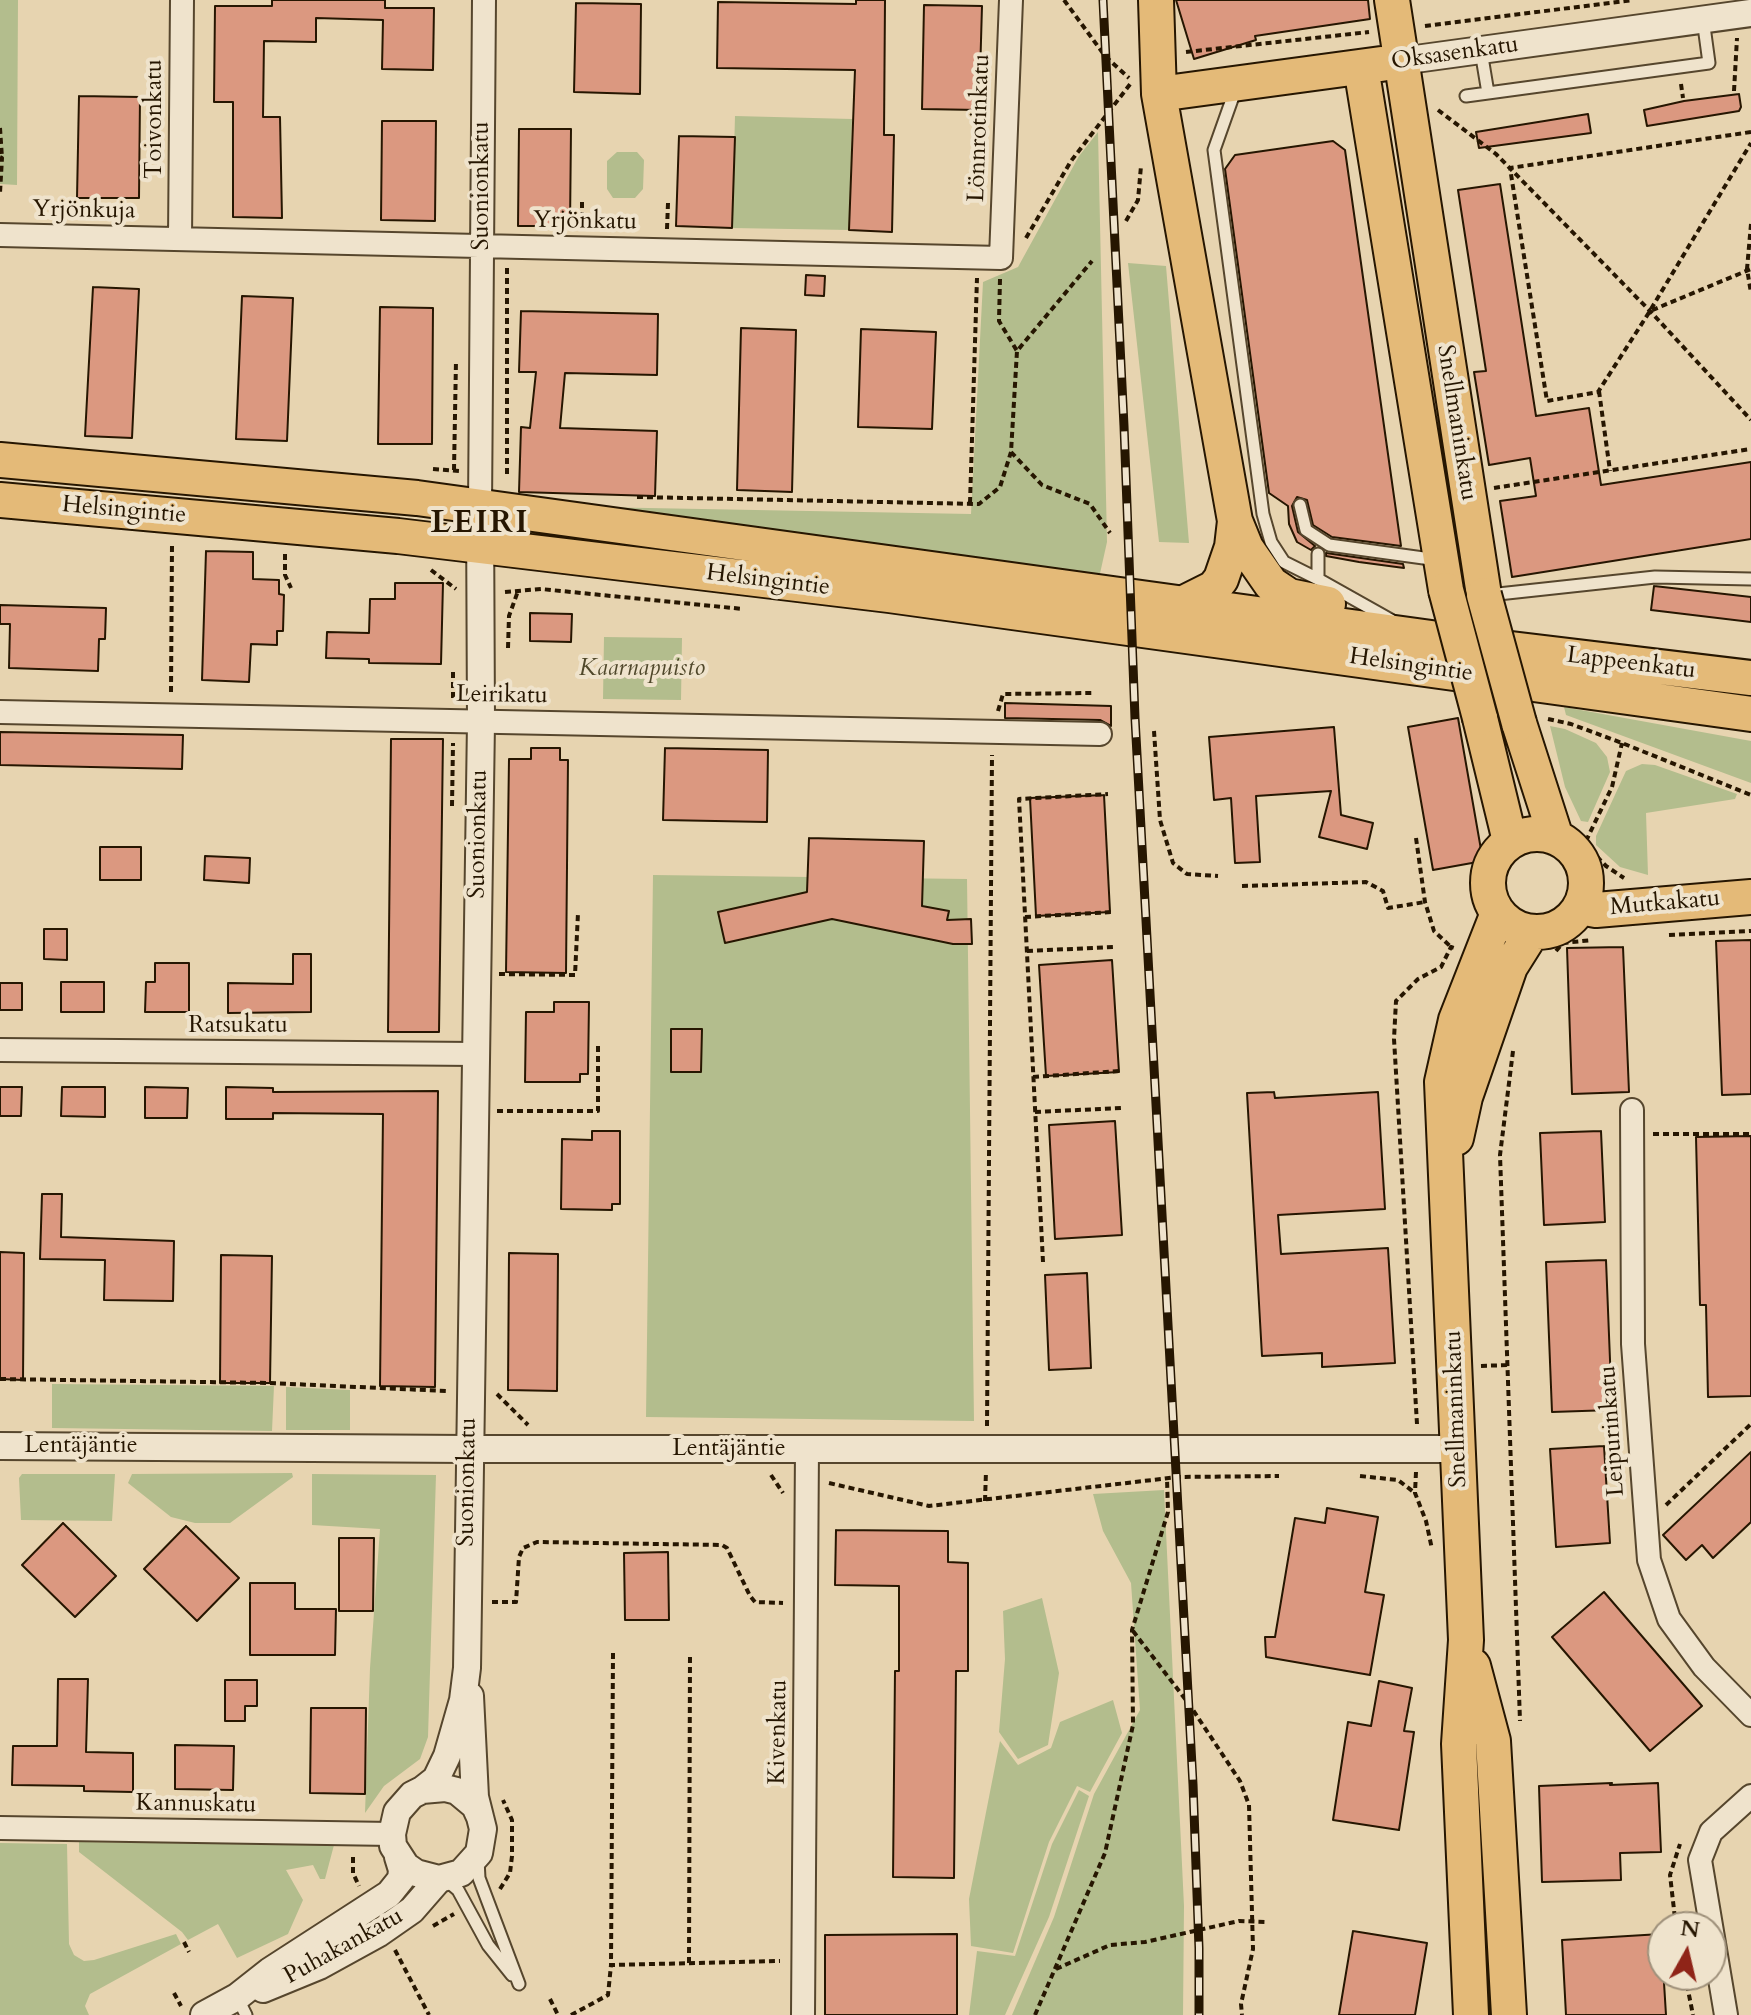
<!DOCTYPE html>
<html>
<head>
<meta charset="utf-8">
<style>
  body { margin:0 }
  #map { position:relative; width:1751px; height:2015px; overflow:hidden; background:#e7d4b0; font-family:Cardo,serif }
  canvas { display:block }
  .north { position:absolute; left:1647px; top:1911px; width:80px; height:80px; box-sizing:border-box; background:#efe3cc; border:2px solid #9f917b; border-radius:50%; rotate:8deg; font-size:22px; font-weight:700; line-height:32px; text-align:center; color:#261601 }
  .north::after { content:''; display:block; margin:auto; width:28px; height:36px; background:#8f2418; clip-path:polygon(50% 0,100% 100%,50% 72%,0 100%) }
</style>
</head>
<body>
<div id="map">
<canvas width="1751" height="2015"></canvas>
<div class="north">N</div>
</div>
<script>
const ctx = document.querySelector('canvas').getContext('2d');
ctx.lineJoin = 'round';
function fill(path, color) { ctx.fillStyle = color; ctx.fill(path, 'evenodd'); }
const poly = rows => new Path2D(rows.map(r => 'M' + r).join(''));
function trace(path, color, width, dash) { ctx.strokeStyle = color; ctx.lineWidth = width; ctx.lineCap = dash ? 'butt' : 'round'; ctx.setLineDash(dash || []); ctx.stroke(path); }
function write(font, color, halo, rows, align = 'center') {
  ctx.font = font + ' Cardo,serif'; ctx.lineWidth = 8; ctx.setLineDash([]); ctx.textBaseline = 'middle'; ctx.strokeStyle = halo; ctx.fillStyle = color; for (const [text, x, y, turn = 0] of rows) {
    ctx.save(); ctx.translate(x, y); ctx.rotate((+turn || 0) * Math.PI / 180); ctx.textAlign = isNaN(turn) ? turn : align; if (halo) ctx.strokeText(text, 0, 0); ctx.fillText(text, 0, 0); ctx.restore();
  }
}
const green = poly([
  [0,0,18,0,17,185,0,184],
  [735,116,852,119,849,230,732,228],
  [1098,132,1107,542,1099,578,594,507,971,514,983,282,1018,267,1079,156],
  [617,152,637,152,644,160,643,189,635,198,613,198,607,189,607,161],
  [1128,263,1166,266,1189,543,1159,542],
  [604,637,682,638,681,700,603,699],
  [1564,707,1751,741,1751,783,1566,715],
  [1550,726,1565,729,1596,743,1607,757,1610,772,1588,822,1581,821,1565,787],
  [1642,764,1655,765,1737,794,1735,799,1646,813,1648,875,1620,867,1596,845,1596,836,1626,771],
  [653,875,967,879,974,1421,646,1417],
  [52,1384,274,1386,272,1431,52,1428],
  [286,1387,350,1390,350,1430,286,1430],
  [292,1473,293,1477,230,1523,195,1523,171,1517,128,1483,132,1474],
  [22,1474,115,1474,112,1521,21,1520,19,1478],
  [312,1474,436,1475,428,1737,420,1759,384,1786,365,1813,370,1668,380,1529,312,1525],
  [1164,1490,1184,1906,1183,2015,1012,2015,1054,1917,1094,1794,1140,1710,1131,1583,1103,1531,1093,1494],
  [1042,1598,1059,1673,1048,1745,1018,1759,999,1732,1005,1659,1003,1611],
  [1113,1700,1122,1733,1090,1792,1077,1786,1049,1842,1013,1953,971,1946,969,1899,1000,1741,1018,1765,1051,1748,1060,1722],
  [1079,1790,1089,1796,1049,1917,1005,2015,969,2015,977,1951,1015,1956,1052,1844],
  [79,1842,334,1845,325,1879,320,1879,313,1865,286,1870,303,1900,288,1934,237,1958,218,1924,188,1940,182,1932,79,1852],
  [0,1843,67,1844,69,1944,74,1955,84,1961,94,1960,176,1934,181,1944,90,1994,85,2006,89,2015,0,2015]
]);
const building = poly([
  [272,0,385,0,385,8,434,8,433,70,382,69,383,20,316,18,316,42,264,41,263,117,280,117,282,218,233,217,233,102,214,102,215,6,272,6,272,0],
  [856,0,885,0,884,135,894,135,892,232,849,230,855,70,717,68,718,2,856,4,856,0],
  [1176,0,1368,0,1370,19,1255,36,1256,40,1194,59,1176,0],
  [576,3,641,4,640,94,574,92,576,3],
  [924,5,982,6,979,110,922,109,924,5],
  [1739,94,1741,107,1739,111,1647,126,1644,110,1684,101,1739,94],
  [79,96,140,97,139,198,77,198,79,96],
  [1588,114,1591,133,1479,148,1476,132,1588,114],
  [382,121,436,121,435,221,381,220,382,121],
  [519,129,571,129,570,226,518,226,519,129],
  [679,136,735,137,732,228,676,226,679,136],
  [1333,141,1345,150,1401,546,1332,537,1313,525,1307,500,1297,497,1292,506,1298,532,1315,546,1311,550,1297,542,1289,524,1288,506,1269,493,1225,169,1235,155,1333,141],
  [1500,184,1536,416,1589,408,1601,485,1751,462,1751,539,1512,577,1500,501,1536,496,1530,458,1489,465,1474,372,1486,371,1458,190,1500,184],
  [806,275,825,276,824,296,805,295,806,275],
  [93,287,139,289,132,438,85,436,93,287],
  [242,296,293,298,287,441,236,439,242,296],
  [380,307,433,308,432,444,378,444,380,307],
  [521,311,658,314,657,375,565,373,560,428,657,431,655,496,519,492,521,427,530,428,536,372,519,372,521,311],
  [741,328,796,330,792,492,737,490,741,328],
  [861,329,936,332,932,429,858,427,861,329],
  [206,551,253,552,253,579,279,580,279,594,284,595,283,631,277,631,277,645,251,644,249,682,202,680,206,551],
  [1326,553,1403,564,1404,568,1359,562,1326,556,1326,553],
  [395,583,443,583,441,664,369,663,369,659,326,658,327,632,369,633,370,599,395,599,395,583],
  [1654,586,1751,597,1751,622,1651,610,1654,586],
  [0,605,106,608,105,639,99,639,98,671,9,668,10,624,0,624,0,605],
  [530,613,572,614,571,642,530,641,530,613],
  [1005,703,1111,706,1111,726,1100,720,1005,718,1005,703],
  [1458,718,1483,861,1433,870,1408,727,1458,718],
  [1334,727,1341,815,1373,823,1367,849,1319,837,1331,791,1256,796,1260,862,1235,863,1231,798,1214,800,1209,737,1334,727],
  [0,732,183,735,182,769,0,765,0,732],
  [391,739,443,739,439,1032,388,1032,391,739],
  [531,748,560,748,560,760,568,760,566,973,506,972,509,759,531,759,531,748],
  [665,748,768,750,767,822,663,820,665,748],
  [1104,795,1110,912,1036,916,1030,798,1104,795],
  [809,838,924,841,922,906,949,911,947,920,971,919,972,944,953,944,832,919,725,943,718,912,807,892,809,838],
  [100,847,141,847,141,880,100,880,100,847],
  [205,856,250,858,249,883,204,880,205,856],
  [44,929,67,929,67,960,44,959,44,929],
  [1751,940,1751,1094,1722,1095,1716,941,1751,940],
  [1623,947,1629,1092,1572,1094,1567,948,1623,947],
  [293,954,311,954,311,1012,228,1013,228,983,293,984,293,954],
  [1112,960,1119,1072,1046,1076,1039,965,1112,960],
  [155,963,189,963,189,1012,145,1012,146,982,155,982,155,963],
  [61,982,104,982,104,1012,61,1012,61,982],
  [0,983,22,983,22,1010,0,1010,0,983],
  [554,1002,589,1002,588,1074,580,1074,580,1082,525,1082,526,1012,554,1012,554,1002],
  [671,1029,702,1029,701,1072,671,1072,671,1029],
  [0,1087,22,1087,21,1116,0,1116,0,1087],
  [62,1087,105,1087,105,1117,61,1116,62,1087],
  [145,1087,188,1088,187,1118,145,1118,145,1087],
  [226,1087,273,1088,273,1092,438,1091,435,1387,380,1386,383,1114,273,1113,273,1119,226,1119,226,1087],
  [1274,1092,1275,1098,1378,1092,1385,1209,1278,1215,1281,1254,1388,1248,1395,1363,1322,1367,1322,1353,1262,1356,1247,1093,1274,1092],
  [1115,1121,1122,1235,1055,1239,1049,1125,1115,1121],
  [592,1131,620,1131,620,1204,612,1204,612,1210,561,1209,562,1139,592,1140,592,1131],
  [1601,1131,1605,1222,1544,1225,1540,1133,1601,1131],
  [1751,1136,1751,1396,1708,1397,1706,1305,1700,1305,1696,1137,1751,1136],
  [42,1194,62,1194,61,1237,174,1241,173,1301,104,1300,105,1260,40,1259,42,1194],
  [0,1252,24,1253,23,1380,0,1379,0,1252],
  [509,1253,558,1254,557,1391,508,1390,509,1253],
  [221,1255,272,1256,270,1383,220,1383,221,1255],
  [1606,1260,1612,1410,1552,1412,1546,1262,1606,1260],
  [1087,1273,1091,1368,1049,1370,1045,1275,1087,1273],
  [1604,1446,1610,1543,1556,1547,1550,1449,1604,1446],
  [1751,1452,1751,1522,1713,1558,1702,1545,1686,1560,1663,1535,1751,1452],
  [1327,1508,1378,1517,1365,1592,1384,1595,1370,1675,1266,1657,1265,1637,1275,1637,1295,1518,1325,1523,1327,1508],
  [63,1523,116,1576,75,1617,22,1565,63,1523],
  [186,1526,239,1578,197,1621,144,1569,186,1526],
  [836,1530,948,1531,948,1562,968,1563,968,1671,956,1671,954,1878,893,1877,895,1671,899,1671,899,1586,835,1585,836,1530],
  [339,1538,374,1538,373,1611,339,1611,339,1538],
  [668,1552,669,1620,625,1620,624,1553,668,1552],
  [250,1583,295,1583,295,1609,336,1609,335,1655,250,1655,250,1583],
  [1604,1592,1702,1706,1650,1751,1552,1637,1604,1592],
  [58,1679,88,1679,86,1752,133,1753,133,1792,84,1791,84,1786,12,1785,13,1746,57,1746,58,1679],
  [225,1680,257,1680,257,1706,245,1706,245,1721,225,1721,225,1680],
  [1379,1681,1412,1688,1404,1731,1414,1732,1399,1830,1333,1820,1348,1722,1371,1726,1379,1681],
  [311,1708,366,1708,365,1794,310,1793,311,1708],
  [175,1745,234,1746,233,1790,175,1789,175,1745],
  [1612,1783,1610,1785,1658,1783,1661,1852,1620,1853,1621,1880,1542,1882,1539,1786,1612,1783],
  [1353,1931,1427,1943,1415,2015,1339,2015,1353,1931],
  [957,1934,957,2015,825,2015,825,1935,957,1934],
  [1661,1934,1666,2015,1566,2015,1562,1940,1661,1934]
]);
const path = poly([
  [1064,0,1105,56,1129,78],
  [1425,26,1633,0],
  [1186,52,1369,32],
  [1681,84,1683,98],
  [1734,91,1737,38],
  [1438,110,1496,154,1650,311,1751,420],
  [0,128,2,158],
  [1751,132,1510,168,1547,401,1598,392,1650,311,1751,269],
  [0,157,2,158,0,193],
  [1126,221,1138,200,1141,166],
  [1751,224,1747,269,1751,293],
  [582,228,582,202],
  [667,229,668,203],
  [1026,238,1071,161,1131,83],
  [1000,279,999,321,1017,351],
  [1651,309,1751,143],
  [1599,391,1610,471],
  [1011,452,1042,485,1090,504,1110,533],
  [433,469,460,471],
  [454,470,456,360],
  [507,474,507,268],
  [1494,488,1751,449],
  [637,497,979,504,1000,487,1011,452,1017,351,1092,261],
  [970,503,977,278],
  [285,554,285,575,291,588],
  [431,570,456,589],
  [505,592,541,589,743,609],
  [508,648,509,616,518,591],
  [171,692,172,545],
  [453,698,453,671],
  [998,711,1003,694,1092,693],
  [1548,719,1571,724,1622,743,1751,795],
  [1154,731,1160,820,1173,863,1187,874,1218,876],
  [452,806,453,743],
  [1416,838,1425,902,1434,931,1451,947],
  [1586,841,1612,787,1622,743],
  [1583,842,1606,866,1624,878],
  [1242,886,1366,882,1383,891,1388,908,1425,902],
  [1025,917,1113,912],
  [1669,935,1751,931],
  [1027,951,1114,947],
  [1556,951,1563,943,1592,940],
  [499,974,575,975,578,913],
  [1513,1051,1500,1155,1520,1721],
  [1033,1077,1119,1071],
  [497,1111,598,1111,598,1046],
  [1035,1112,1121,1108],
  [1653,1134,1751,1134],
  [1043,1262,1019,799,1108,794],
  [1481,1366,1507,1365],
  [0,1379,270,1383,446,1391],
  [497,1394,528,1425],
  [1417,1424,1394,1039,1396,1001,1418,979,1441,967,1451,947,1454,948],
  [987,1426,992,755],
  [1416,1472,1415,1493,1426,1521,1432,1549],
  [771,1475,783,1493],
  [1360,1476,1398,1480,1415,1493],
  [829,1483,929,1506,1178,1477,1279,1476],
  [985,1501,986,1471],
  [1666,1505,1751,1424],
  [492,1602,516,1602,519,1557,523,1548,537,1542,722,1545,727,1548,750,1596,755,1602,783,1603],
  [1133,1631,1189,1704,1240,1781,1249,1805,1253,1949,1241,2004,1242,2015],
  [613,1653,611,1965,780,1961],
  [353,1857,353,1873,359,1886],
  [500,1889,510,1873,512,1856,512,1820,503,1800],
  [433,1926,454,1914],
  [1676,1927,1670,1875,1680,1844],
  [184,1942,189,1952],
  [395,1950,429,2015],
  [689,1963,690,1653],
  [1056,1969,1110,1945,1145,1942,1239,1921,1266,1922],
  [1685,1975,1693,2015],
  [174,1993,181,2006],
  [550,1999,558,2015],
  [571,2015,608,1995,611,1965],
  [1035,2015,1105,1853,1133,1725,1132,1630,1168,1512,1167,1478]
]);
const service = poly([
  [1481,51,1488,93],
  [1236,88,1214,150,1263,514,1271,542,1284,562,1318,579],
  [1466,96,1709,63,1703,19],
  [1300,505,1306,530,1329,545,1438,560],
  [1318,554,1318,579,1391,620],
  [1489,595,1655,577,1751,579],
  [478,1860,479,1878,519,1984],
  [445,1879,458,1890,488,1945,512,1975],
  [237,1997,246,2015]
]);
const minor = poly([
  [0,235,1001,258,1011,0],
  [180,239,182,0],
  [480,507,484,0],
  [0,712,1100,734],
  [0,1050,475,1054],
  [1632,1110,1633,1344,1649,1560,1669,1619,1704,1667,1751,1715],
  [0,1828,392,1834],
  [803,2015,807,1449],
  [1726,2015,1700,1860,1711,1832,1751,1796]
]);
const tertiary = poly([
  [1401,61,1751,13],
  [0,1446,468,1449,1459,1449],
  [470,1696,475,1797,483,1829,479,1853,461,1873,439,1879,416,1873,406,1866,393,1846,392,1834,397,1812,412,1795,422,1790,445,1788,457,1791,475,1806,480,1817],
  [422,1790,436,1779,447,1756,463,1700,467,1668,481,722,480,507],
  [263,1989,319,1966,379,1933,412,1910,439,1879],
  [204,2015,237,1997,270,1971,389,1894,401,1879,402,1870,398,1857]
]);
const primary = poly([
  [1156,0,1159,94,1235,521,1246,548,1271,584,1289,596,1328,604],
  [1392,0,1484,595],
  [1361,67,1446,590],
  [1159,94,1381,64],
  [0,460,417,498,1511,649,1751,678],
  [0,500,398,536,889,595,1751,714],
  [1184,603,1214,588,1221,579,1232,547,1235,521],
  [1480,718,1510,841],
  [1519,723,1556,838],
  '1488 883a49 49 0 1 1 98 0a49 49 0 1 1-98 0Z',
  [1580,907,1596,910,1751,897],
  [1456,1138,1465,1097,1510,967,1532,932],
  [1473,1666,1493,1741,1509,2015],
  [1471,2015,1459,1744,1466,1640,1442,1082,1456,1020,1498,913]
]);
const rail = poly([
  [1103,0,1124,426,1135,718,1193,1784,1199,1948,1199,2015]
]);
const primaryBridge = poly([
  [1446,590,1480,718],
  [1484,595,1519,723]
]);
const streetNames = [
  ["Oksasenkatu",1455,54,-8],
  ["Toivonkatu",155,119,-90],
  ["Lönnrotinkatu",980,128,-88],
  ["Suonionkatu",482,186,-90],
  ["Yrjönkuja",84,211,1],
  ["Yrjönkatu",585,222,1],
  ["Snellmaninkatu",1456,423,81],
  ["Helsingintie",124,511,5],
  ["Helsingintie",768,581,7],
  ["Lappeenkatu",1631,664,7],
  ["Helsingintie",1411,666,8],
  ["Leirikatu",502,696,1],
  ["Suonionkatu",479,834,-89],
  ["Mutkakatu",1665,904,-5],
  ["Ratsukatu",238,1026],
  ["Snellmaninkatu",1457,1409,-92],
  ["Leipurinkatu",1613,1431,-94],
  ["Lentäjäntie",81,1446],
  ["Lentäjäntie",729,1449],
  ["Suonionkatu",468,1482,-89],
  ["Kivenkatu",779,1732,-89],
  ["Kannuskatu",196,1805,1],
  ["Puhakankatu",344,1947,-29]
];
const parkNames = [
  ["Kaarnapuisto",642,669]
];
const districtNames = [
  ["LEIRI",480,525]
];
fill(green, '#b3bd8d');
fill(building, '#db9880');
trace(building, '#261601', 2);
trace(service, '#56462d', 15);
trace(minor, '#56462d', 26);
trace(tertiary, '#56462d', 30);
trace(primary, '#261601', 38);
trace(path, '#261601', 4, [6, 4]);
trace(service, '#efe3cc', 11);
trace(minor, '#efe3cc', 22);
trace(tertiary, '#efe3cc', 26);
trace(primary, '#e4ba78', 34);
trace(rail, '#261601', 9);
trace(rail, '#efe3cc', 6, [18]);
trace(primaryBridge, '#261601', 38, []);
trace(primaryBridge, '#e4ba78', 34);
write('24px', '#261601', '#efe3cc', streetNames);
write('italic 24px', '#50482b', '#efe3cc', parkNames);
ctx.letterSpacing = '2px';
write('bold 32px', '#261601', '#efe3cc', districtNames);
ctx.letterSpacing = '0px';
</script>
</body>
</html>
